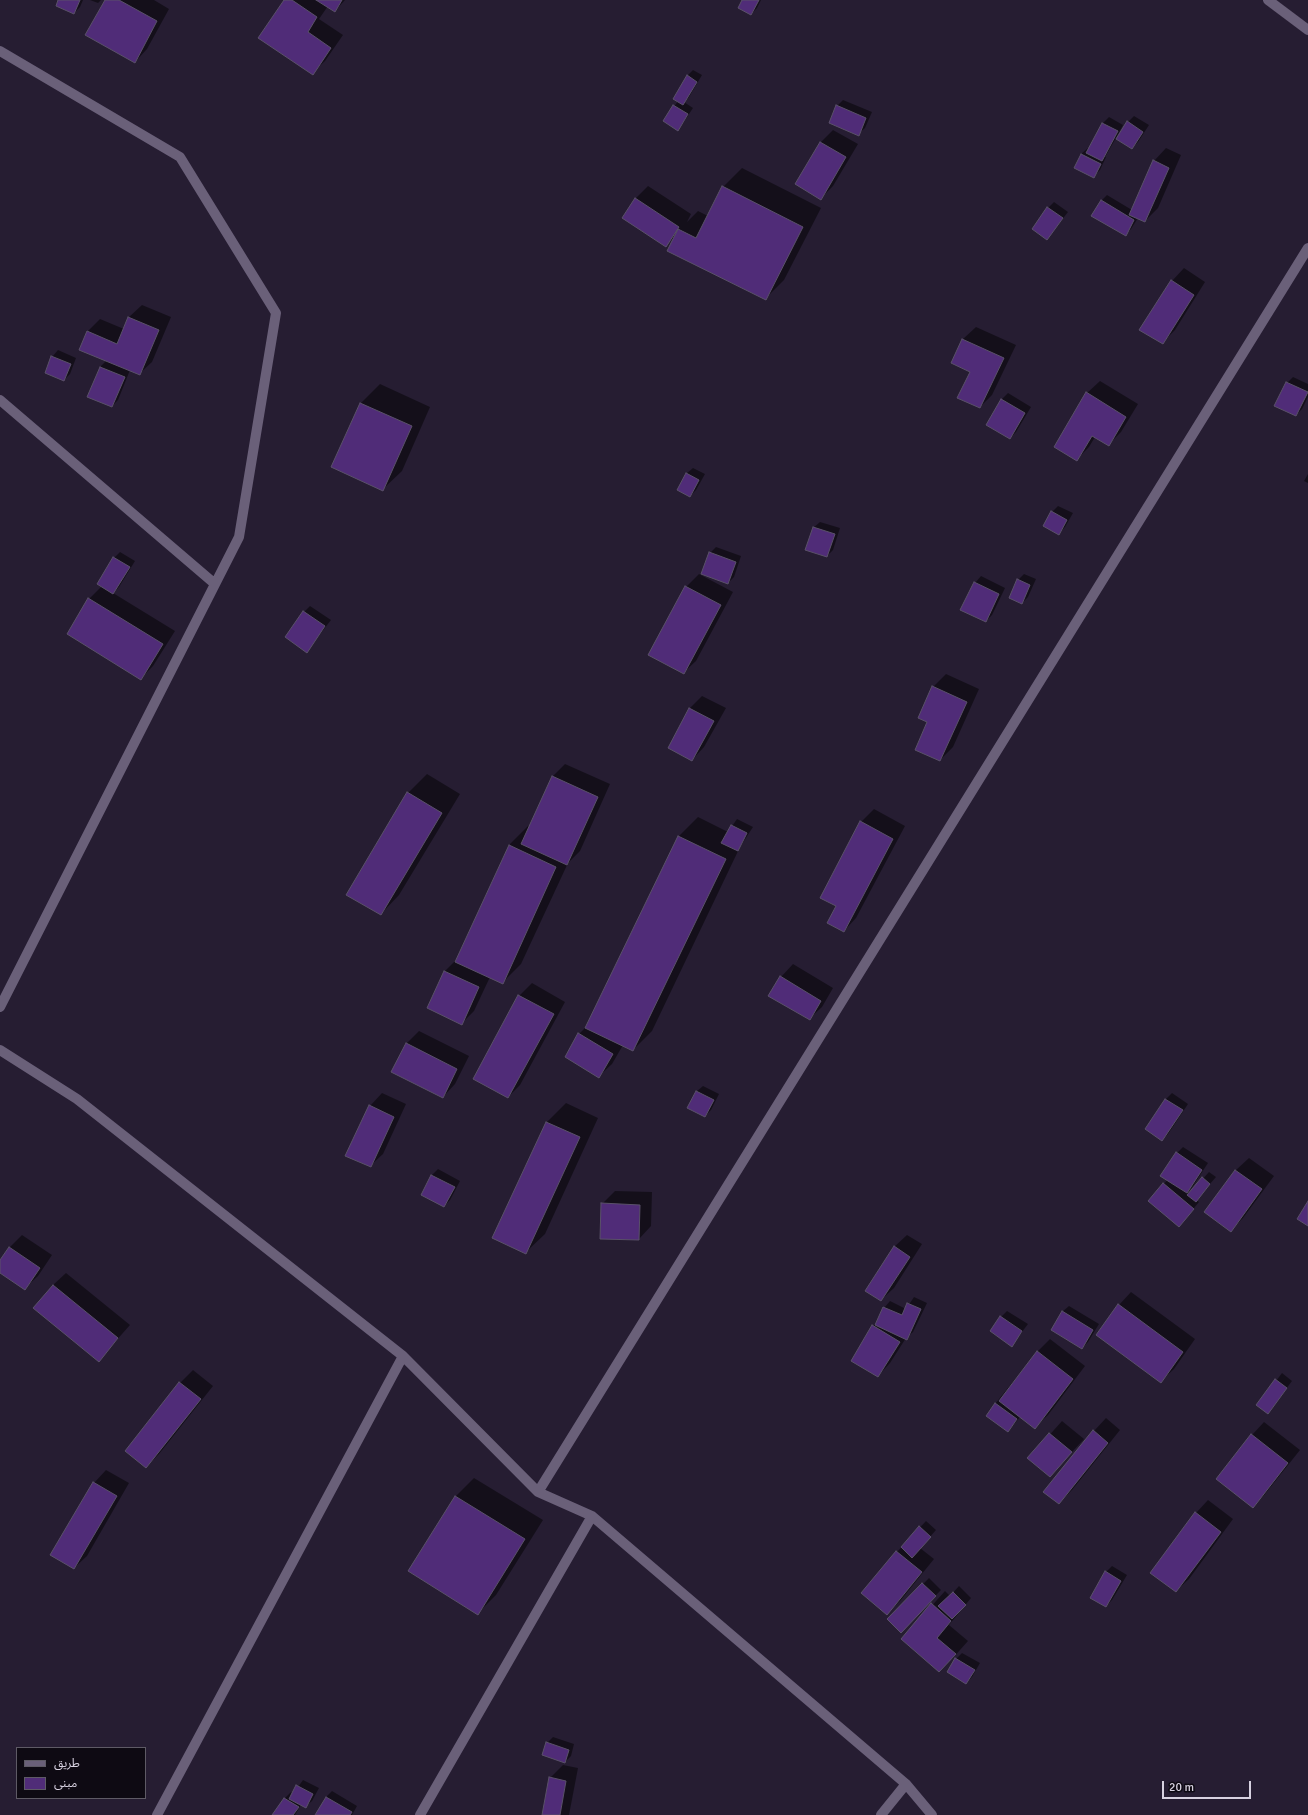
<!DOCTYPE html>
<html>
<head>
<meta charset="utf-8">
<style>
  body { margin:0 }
  #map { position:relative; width:1308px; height:1815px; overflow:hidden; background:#261d32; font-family:Signika,"Noto Sans Arabic",sans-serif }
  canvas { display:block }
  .legend { position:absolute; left:16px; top:1747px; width:130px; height:52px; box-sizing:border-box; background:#0e0a13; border:1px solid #5e5a65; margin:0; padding:5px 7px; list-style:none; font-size:12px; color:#d7d1e0 }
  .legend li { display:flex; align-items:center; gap:8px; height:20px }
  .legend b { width:20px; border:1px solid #5e5a65 }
  .scale { position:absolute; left:1162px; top:1781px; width:89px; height:18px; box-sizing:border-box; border:2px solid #d7d1e0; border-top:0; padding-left:5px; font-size:12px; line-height:14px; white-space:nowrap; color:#d7d1e0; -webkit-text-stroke:3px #0e0a13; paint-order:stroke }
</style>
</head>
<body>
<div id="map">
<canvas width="1308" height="1815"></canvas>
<ul class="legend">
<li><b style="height:5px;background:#6a6079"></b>طريق</li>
<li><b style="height:11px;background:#502c78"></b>مبنى</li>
</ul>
<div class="scale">20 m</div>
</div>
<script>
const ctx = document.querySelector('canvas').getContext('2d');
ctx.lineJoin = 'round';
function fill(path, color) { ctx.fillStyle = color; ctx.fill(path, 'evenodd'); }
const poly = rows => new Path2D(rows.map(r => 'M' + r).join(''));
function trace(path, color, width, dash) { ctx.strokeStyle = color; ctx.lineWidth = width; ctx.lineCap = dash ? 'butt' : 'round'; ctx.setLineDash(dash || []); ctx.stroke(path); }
const shadow = poly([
  [59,0,83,0,80,7,74,13],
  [90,0,101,0,98,3],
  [106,0,154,0,169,9,147,49,135,62],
  [285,0,345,0,335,11,328,6,319,19,343,35,325,61,312,73],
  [743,0,761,0,757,8,751,14],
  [693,70,702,75,689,97,684,102,693,108,683,123,677,129,664,121,678,101,687,76],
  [843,100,872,112,865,128,858,134,837,106],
  [1134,116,1149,125,1138,142,1132,148,1116,138,1105,157,1106,157,1100,170,1094,176,1081,154,1088,148,1089,149,1103,123,1109,117,1123,125,1116,138,1117,139,1128,122],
  [833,130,858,144,833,186,820,199,796,184,821,142],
  [1166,148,1181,155,1158,208,1145,221,1138,218,1131,229,1125,235,1101,201,1107,195,1132,210,1154,161],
  [742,168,821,208,784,280,765,299,676,236,665,246,623,218,636,198,648,186,691,214,687,222,698,211,708,216,723,187],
  [1054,202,1068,212,1047,239,1048,208],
  [1184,268,1205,282,1175,330,1162,343,1172,281],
  [142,305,171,317,152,362,139,374,130,370,118,400,112,406,100,367,107,360,88,331,100,319,124,329,129,317],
  [976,327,1016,345,992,395,980,407,971,372,952,363,963,339],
  [58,350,76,358,70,374,64,380,52,357],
  [1293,377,1308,384,1308,397,1302,409,1296,415,1287,383],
  [1100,381,1138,404,1121,432,1108,445,1095,437,1089,447,1076,460,1087,393],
  [380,384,430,407,402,471,383,489,333,467,361,403],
  [1008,393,1031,407,1016,432,1010,438,987,425,1002,399],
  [693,468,705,474,696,490,690,496,686,474],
  [1308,474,1308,483,1304,481],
  [1058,506,1073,513,1065,527,1059,533,1052,512],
  [820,522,840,528,833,550,827,556,813,528],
  [716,547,741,556,734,577,728,583,710,553],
  [120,552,135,561,119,587,113,593,175,631,153,666,141,678,68,634,89,599,102,586,99,584,114,558],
  [699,574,733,592,696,661,683,673,686,587],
  [1024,574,1036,579,1028,597,1022,603,1018,580],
  [981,576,1005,588,992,615,986,621,975,583],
  [310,606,331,620,307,651,304,612],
  [946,674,979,689,953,747,940,760,933,687],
  [702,696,726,708,704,747,692,760,669,748,690,708],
  [565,764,610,784,580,851,568,863,521,964,502,983,490,977,474,1011,462,1023,428,1007,445,971,457,959,509,845,528,826,530,827,552,777],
  [427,774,460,794,399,895,381,914,408,793],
  [874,809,905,826,856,918,844,931,837,906,861,822],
  [698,817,728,832,737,819,753,827,740,847,652,1031,633,1050,623,1045,612,1064,599,1076,579,1034,588,1025,679,836],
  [793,964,833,988,822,1007,809,1019,781,977],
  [532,983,565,1002,520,1085,508,1097,474,1079,519,996],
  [419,1031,469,1056,455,1084,443,1097,406,1044],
  [703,1086,719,1094,711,1110,705,1116,696,1092],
  [382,1093,406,1104,383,1154,370,1166,370,1106],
  [1172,1093,1188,1104,1168,1134,1162,1140,1146,1129,1166,1099],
  [566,1103,598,1118,545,1234,526,1252,494,1237,547,1122],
  [1183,1147,1208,1163,1193,1186,1187,1192,1189,1194,1209,1172,1216,1177,1196,1200,1199,1202,1185,1219,1164,1184,1168,1179,1177,1153],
  [1249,1158,1274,1176,1243,1218,1231,1230,1206,1212,1236,1170],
  [438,1169,460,1181,450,1200,444,1206,422,1194,432,1175],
  [615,1191,652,1192,651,1226,639,1239,602,1204],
  [22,1235,52,1255,38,1276,25,1288,0,1272,0,1261,10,1247],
  [907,1235,922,1244,894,1288,881,1300,894,1247],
  [66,1273,130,1325,99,1360,53,1285],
  [1131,1292,1195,1339,1174,1369,1161,1381,1119,1305],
  [914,1297,927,1303,913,1332,906,1338,890,1363,878,1376,873,1326,878,1321,884,1308,890,1301,906,1309],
  [1069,1306,1099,1324,1088,1342,1082,1348,1062,1312],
  [1007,1311,1028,1324,1012,1345,1001,1317],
  [1050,1339,1085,1366,1048,1415,1035,1427,1021,1416,1008,1431,995,1404,1037,1352],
  [193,1370,213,1386,159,1454,146,1467,180,1383],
  [1282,1373,1292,1381,1268,1413,1258,1405],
  [1106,1418,1120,1430,1072,1490,1059,1503,1094,1431],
  [1062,1421,1084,1439,1050,1476,1029,1458],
  [1264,1422,1300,1450,1265,1494,1253,1507,1252,1435],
  [106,1470,129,1483,87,1556,74,1568,94,1483],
  [474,1478,543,1520,496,1595,478,1613,455,1497],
  [1208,1500,1233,1519,1189,1579,1176,1591,1196,1513],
  [926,1521,936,1530,920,1548,934,1559,900,1601,887,1613,863,1593,897,1552],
  [1112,1566,1127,1575,1112,1600,1106,1606,1106,1572],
  [929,1578,941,1590,901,1631,889,1619],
  [959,1586,971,1598,949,1625,968,1641,952,1659,902,1639,945,1591,950,1596],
  [962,1653,980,1663,972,1677,966,1683,956,1659],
  [553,1737,574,1744,571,1756,565,1762,547,1743],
  [563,1765,578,1768,569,1815,543,1815,550,1778],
  [303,1780,319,1788,312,1801,305,1807,301,1805,295,1815,274,1815,285,1798,291,1792,293,1794],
  [332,1791,357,1806,352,1815,316,1815,326,1797]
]);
const building = poly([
  [58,0,80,0,74,14,56,6,58,0],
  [105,0,119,0,157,21,135,63,85,35,105,0],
  [284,0,292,0,317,17,308,32,331,48,313,75,258,38,284,0],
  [316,0,342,0,335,12,316,0],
  [742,0,759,0,751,15,738,8,742,0],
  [687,75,697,82,683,105,673,99,687,75],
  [673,105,688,114,678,131,663,121,673,105],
  [836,105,866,118,859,136,829,123,836,105],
  [1127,121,1143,132,1132,149,1116,139,1127,121],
  [1102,123,1118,131,1102,161,1086,153,1102,123],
  [820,142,846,157,821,200,795,184,820,142],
  [1081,154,1101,164,1094,178,1074,168,1081,154],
  [1153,160,1169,168,1145,222,1129,215,1153,160],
  [722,186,803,227,766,300,667,251,678,229,696,238,722,186],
  [635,198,679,227,666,247,622,218,635,198],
  [1101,200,1134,220,1126,236,1091,216,1101,200],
  [1047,207,1063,218,1047,240,1032,229,1047,207],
  [1171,280,1194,295,1163,344,1139,330,1171,280],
  [128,317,159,330,140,375,79,350,87,331,117,344,128,317],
  [962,339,1004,358,980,408,957,398,970,372,951,363,962,339],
  [51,356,71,364,64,381,45,373,51,356],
  [100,367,125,377,112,407,87,397,100,367],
  [1286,382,1308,392,1296,416,1274,406,1286,382],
  [1086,392,1126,417,1109,446,1092,436,1077,461,1054,447,1086,392],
  [1001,399,1025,413,1010,439,986,425,1001,399],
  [360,403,412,426,383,491,331,467,360,403],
  [686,473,699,480,690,497,677,490,686,473],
  [1051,511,1067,520,1059,535,1043,526,1051,511],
  [813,527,835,534,827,557,805,550,813,527],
  [709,552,736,562,728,584,701,574,709,552],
  [113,557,130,567,113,594,97,584,113,557],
  [1017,579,1030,585,1022,604,1009,598,1017,579],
  [974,582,999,594,986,622,960,610,974,582],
  [685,586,721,605,684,674,648,655,685,586],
  [88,598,163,644,141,680,67,634,88,598],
  [303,611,325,626,307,653,285,637,303,611],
  [932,686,967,702,940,761,915,750,927,722,918,718,932,686],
  [689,708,714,721,692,761,668,748,689,708],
  [552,776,598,797,567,865,521,844,552,776],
  [407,792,442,813,381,915,346,895,407,792],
  [860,821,893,839,844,932,827,923,836,906,820,898,860,821],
  [731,825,747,833,738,851,721,843,731,825],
  [678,836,726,859,633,1051,585,1028,678,836],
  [509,845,556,867,503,984,455,962,509,845],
  [444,971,479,987,462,1025,427,1008,444,971],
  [780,976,821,1001,810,1020,768,996,780,976],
  [518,995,554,1014,508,1098,473,1079,518,995],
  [578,1033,613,1054,599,1078,565,1057,578,1033],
  [406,1043,457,1069,443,1098,391,1072,406,1043],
  [696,1091,714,1100,705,1117,687,1108,696,1091],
  [1165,1099,1183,1110,1162,1141,1145,1129,1165,1099],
  [369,1105,394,1117,371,1167,345,1156,369,1105],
  [546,1122,580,1137,526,1254,492,1238,546,1122],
  [1176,1152,1202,1170,1187,1193,1160,1176,1176,1152],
  [1235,1170,1262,1189,1231,1232,1204,1212,1235,1170],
  [431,1175,455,1187,444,1207,421,1195,431,1175],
  [1202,1177,1210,1184,1196,1202,1187,1195,1202,1177],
  [1163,1183,1194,1209,1179,1227,1148,1201,1163,1183],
  [1308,1201,1308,1226,1297,1219,1308,1201],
  [601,1203,640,1205,639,1240,600,1239,601,1203],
  [894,1246,910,1257,881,1301,865,1291,894,1246],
  [9,1247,40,1268,25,1290,0,1273,0,1260,9,1247],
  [53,1285,118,1338,99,1362,33,1308,53,1285],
  [907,1303,921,1309,907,1340,875,1325,883,1307,902,1315,907,1303],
  [1118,1304,1183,1352,1161,1383,1096,1335,1118,1304],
  [1062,1311,1093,1330,1082,1349,1051,1330,1062,1311],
  [1000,1316,1022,1331,1012,1347,990,1331,1000,1316],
  [872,1325,900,1342,878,1377,851,1361,872,1325],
  [1037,1351,1073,1379,1035,1429,999,1401,1037,1351],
  [1275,1379,1287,1388,1268,1414,1256,1405,1275,1379],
  [179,1382,201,1399,146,1468,125,1451,179,1382],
  [995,1403,1017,1419,1008,1432,986,1416,995,1403],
  [1093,1430,1108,1443,1059,1504,1043,1492,1093,1430],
  [1049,1433,1072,1452,1050,1477,1027,1458,1049,1433],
  [1251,1434,1288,1463,1253,1508,1216,1479,1251,1434],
  [93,1482,117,1496,74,1569,50,1555,93,1482],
  [455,1496,525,1539,478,1615,408,1571,455,1496],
  [1195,1512,1221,1532,1176,1592,1150,1573,1195,1512],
  [919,1526,931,1537,912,1558,901,1547,919,1526],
  [896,1551,922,1572,887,1615,861,1593,896,1551],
  [1105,1571,1121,1581,1106,1607,1090,1598,1105,1571],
  [922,1583,936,1596,901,1633,887,1619,922,1583],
  [953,1592,966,1605,952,1619,938,1606,953,1592],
  [931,1603,951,1621,937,1638,956,1654,939,1672,901,1639,931,1603],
  [955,1658,975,1670,966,1684,947,1672,955,1658],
  [546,1742,569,1750,565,1763,542,1755,546,1742],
  [549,1777,566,1781,560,1815,542,1815,549,1777],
  [296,1785,313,1794,306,1808,289,1799,296,1785],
  [326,1797,352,1812,350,1815,315,1815,326,1797],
  [284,1798,299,1807,293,1815,272,1815,284,1798]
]);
const minor = poly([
  [0,51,180,157,276,313,239,537,0,1007],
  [0,400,215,584],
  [0,1050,77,1099,403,1356,538,1492,592,1516,906,1784,932,1815],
  [538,1492,1308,248],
  [157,1815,403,1356],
  [420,1815,592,1516],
  [881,1815,906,1784]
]);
const tertiary = poly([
  [1268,0,1308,30]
]);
fill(shadow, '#0007');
fill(building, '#502c78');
trace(building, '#5a5169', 1);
trace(minor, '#6a6079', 10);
trace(tertiary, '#6a6079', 10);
</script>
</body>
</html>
